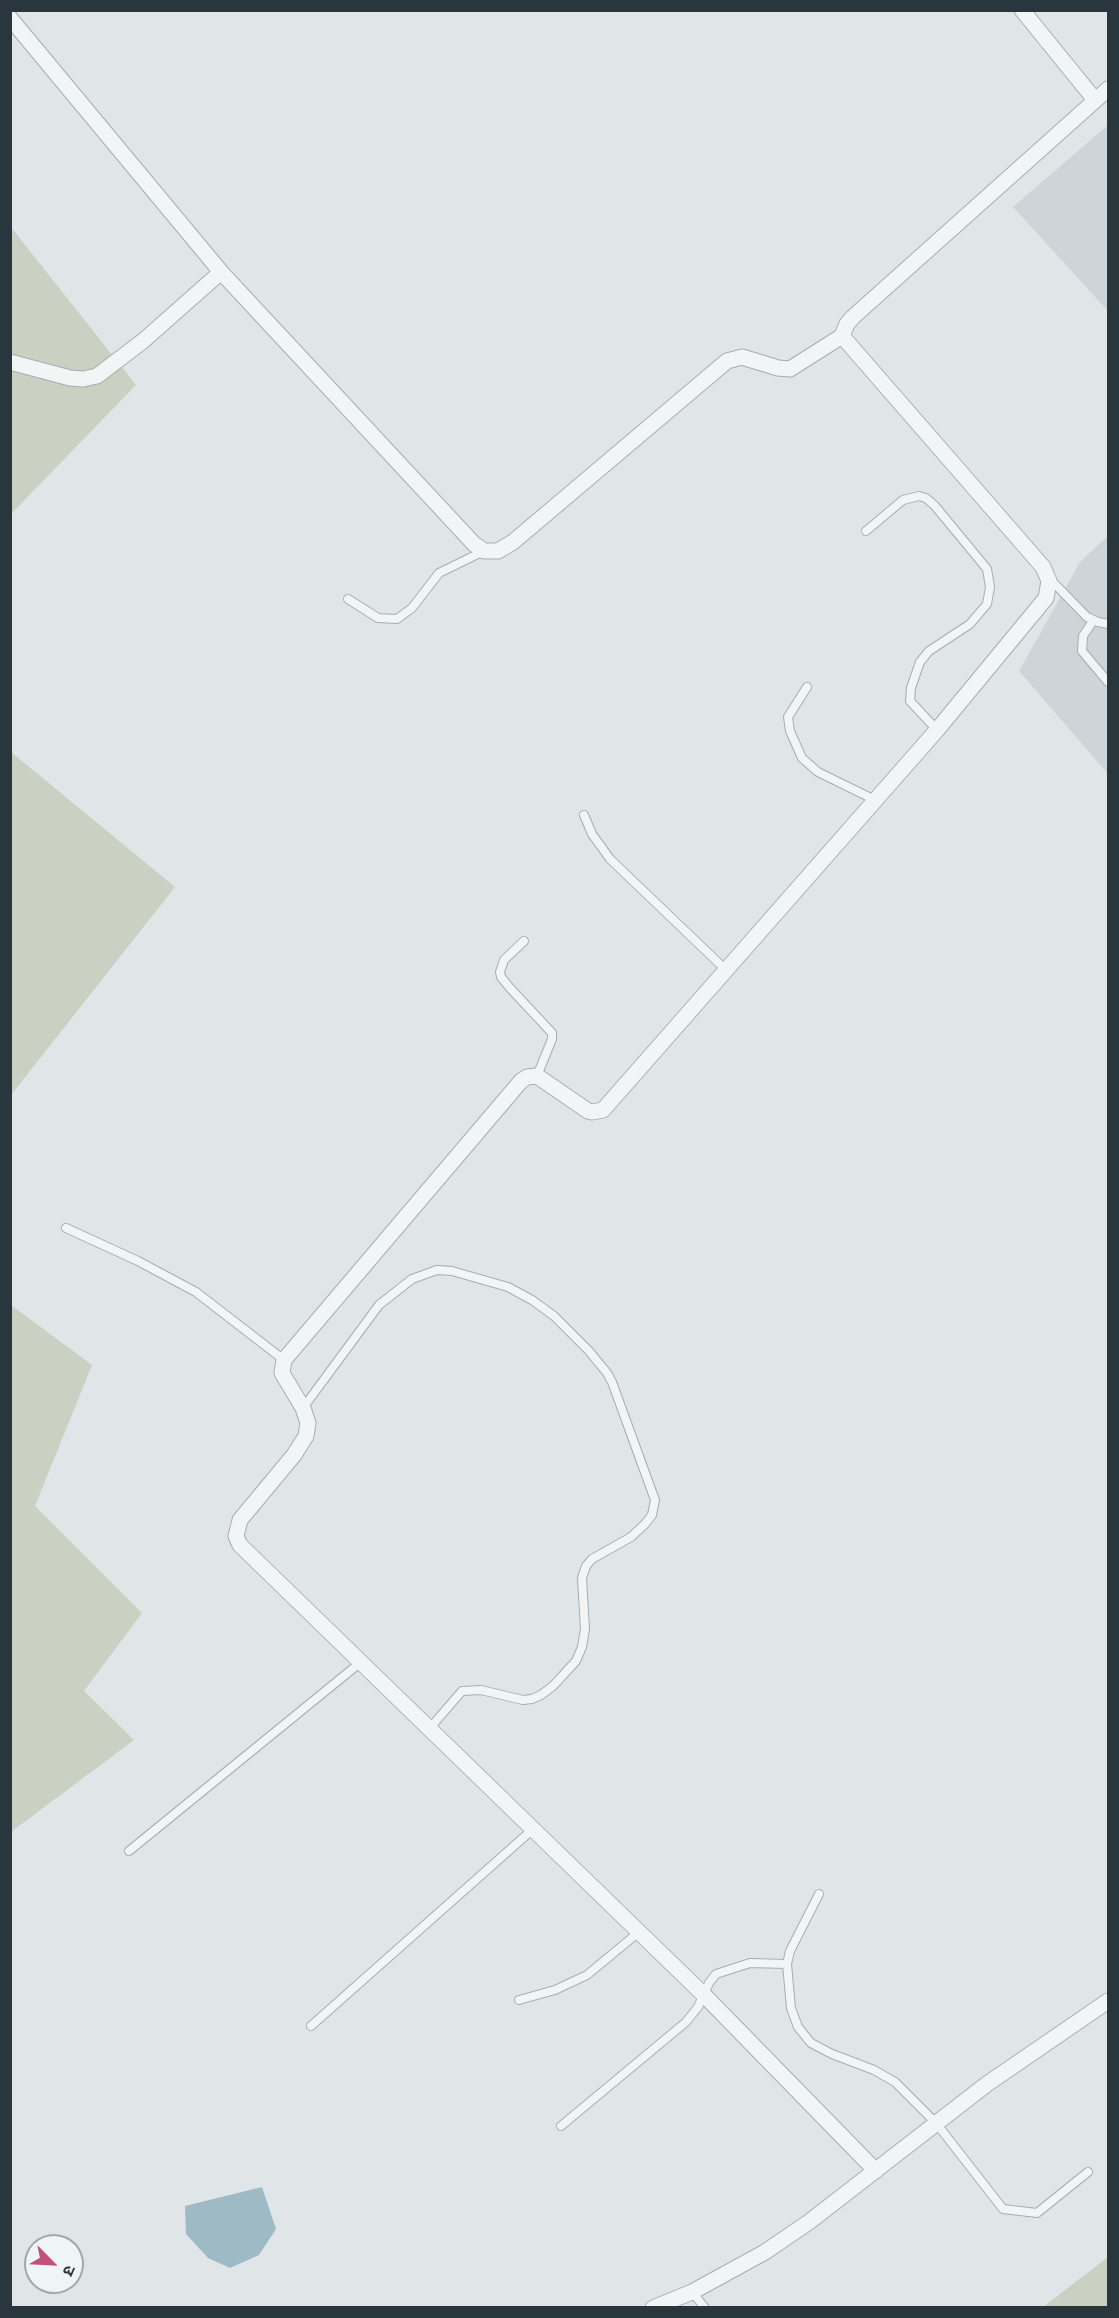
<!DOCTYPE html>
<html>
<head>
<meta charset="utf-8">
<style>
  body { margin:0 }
  #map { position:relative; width:1119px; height:2318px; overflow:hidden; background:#e0e5e8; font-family:Figtree,"Noto Sans Devanagari",sans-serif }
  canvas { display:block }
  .frame { position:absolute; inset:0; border:12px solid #2a363e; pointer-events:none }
  .north { position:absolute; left:24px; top:2234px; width:60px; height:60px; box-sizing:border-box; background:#eff4f5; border:2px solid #a0a8ac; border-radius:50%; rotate:114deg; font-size:16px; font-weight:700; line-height:24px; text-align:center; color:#2a363e }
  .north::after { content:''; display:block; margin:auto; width:21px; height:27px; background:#c2507f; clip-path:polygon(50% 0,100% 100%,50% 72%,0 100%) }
</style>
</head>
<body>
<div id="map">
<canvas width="1119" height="2318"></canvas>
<div class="frame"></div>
<div class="north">उ</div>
</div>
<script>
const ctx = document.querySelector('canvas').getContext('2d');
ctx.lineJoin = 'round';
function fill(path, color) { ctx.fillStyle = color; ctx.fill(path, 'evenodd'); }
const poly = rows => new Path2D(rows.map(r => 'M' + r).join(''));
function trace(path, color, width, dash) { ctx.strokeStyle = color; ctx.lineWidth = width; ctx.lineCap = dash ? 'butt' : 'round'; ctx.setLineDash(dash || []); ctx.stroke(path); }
const built = poly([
  [1108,125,1108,311,1013,207],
  [1108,536,1108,774,1019,671,1080,562]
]);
const green = poly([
  [10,226,136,385,11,514,10,514],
  [11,752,175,887,11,1095],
  [11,1305,92,1365,35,1506,142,1613,84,1691,134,1740,11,1832],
  [1108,2257,1108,2307,1043,2307]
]);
const water = poly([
  [262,2187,276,2229,259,2255,230,2268,208,2258,186,2234,185,2206]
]);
const lane = poly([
  [866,531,903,500,919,496,926,498,935,506,987,569,990,587,987,604,970,624,929,651,920,662,911,688,910,701,937,730],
  [1049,578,1087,617,1098,622,1108,624],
  [348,599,378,618,397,619,412,608,439,573,484,551],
  [1093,621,1083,636,1082,651,1108,682],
  [807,687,788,717,790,731,802,758,818,772,875,800],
  [584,815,592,834,610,859,726,970],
  [524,941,504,960,500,972,501,977,510,988,552,1033,552,1039,537,1076],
  [66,1228,138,1261,196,1292,284,1360],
  [303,1408,379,1305,412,1279,437,1270,452,1271,508,1287,532,1300,554,1316,589,1351,607,1373,612,1382,655,1500,652,1515,645,1524,631,1537,592,1559,586,1566,582,1578,585,1629,582,1647,576,1661,553,1686,541,1695,532,1699,523,1700,481,1690,462,1691,430,1728],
  [129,1851,361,1662],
  [819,1894,790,1951,787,1964,791,2008,798,2027,811,2043,832,2054,874,2070,895,2082,936,2123,1003,2209,1037,2213,1088,2172],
  [519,2000,555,1990,587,1975,639,1932],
  [311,2026,532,1830],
  [561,2126,686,2022,698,2007,709,1983,716,1974,750,1963,787,1964],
  [692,2292,705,2308]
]);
const street = poly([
  [1022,10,1095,100],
  [10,18,221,272,474,544,484,551,498,551,513,542,727,361,742,357,778,368,790,369,842,336],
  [10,362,70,378,83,379,97,376,143,341,221,272],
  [876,2171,704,1995,240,1545,236,1536,240,1520,294,1455,306,1436,308,1423,303,1408,282,1373,284,1360,521,1081,527,1077,537,1076,588,1111,592,1112,603,1110,937,730,1046,598,1049,581,1043,567,842,336,847,324,853,317,1108,89],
  [653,2308,692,2292,765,2252,809,2222,987,2084,1108,2001]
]);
fill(built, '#ced5d9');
fill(green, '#cad1c2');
fill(water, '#9ebbc5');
trace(lane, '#a6adb2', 10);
trace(street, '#a6adb2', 17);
trace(lane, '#f2f5f6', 8);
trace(street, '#f2f5f6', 15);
</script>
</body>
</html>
